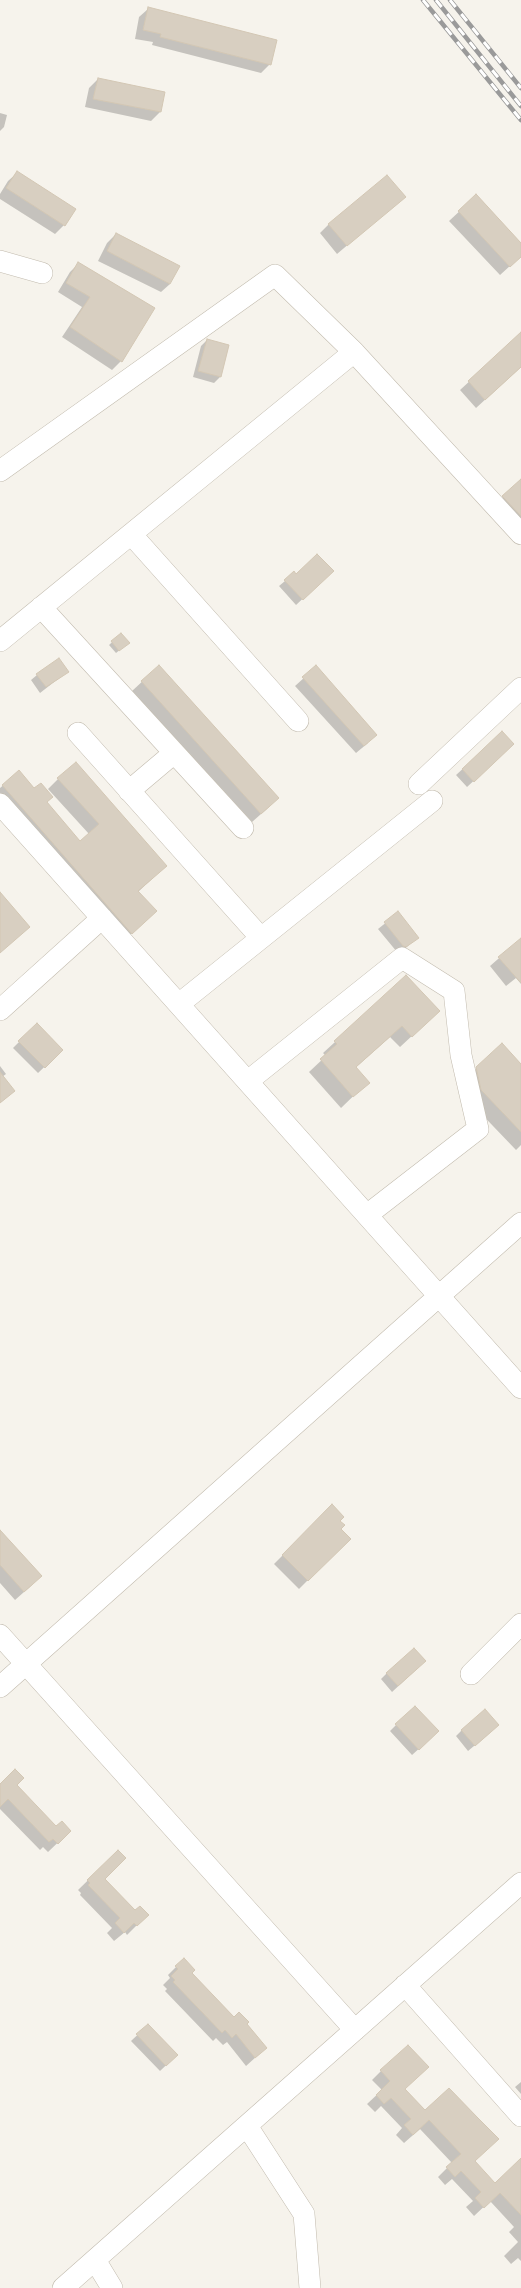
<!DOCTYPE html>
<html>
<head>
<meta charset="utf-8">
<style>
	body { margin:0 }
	canvas { display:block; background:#f6f3ec }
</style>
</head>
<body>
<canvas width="521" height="2288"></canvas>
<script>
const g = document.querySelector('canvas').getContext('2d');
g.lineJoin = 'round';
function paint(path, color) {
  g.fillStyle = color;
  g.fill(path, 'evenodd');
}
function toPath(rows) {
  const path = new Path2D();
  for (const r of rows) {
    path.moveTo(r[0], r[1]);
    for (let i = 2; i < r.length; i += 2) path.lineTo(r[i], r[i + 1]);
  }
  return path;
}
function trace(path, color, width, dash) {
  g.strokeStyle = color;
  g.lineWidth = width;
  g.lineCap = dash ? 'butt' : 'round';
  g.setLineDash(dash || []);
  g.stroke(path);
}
const shadow = toPath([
	[148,9,270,64,261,73,152,45,153,42,135,39,139,17],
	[98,79,164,92,160,112,151,121,85,107,89,88],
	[0,113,7,115,4,127,0,131],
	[17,173,64,225,55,234,0,199,0,194,8,181],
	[476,196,521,244,521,256,500,275,449,221],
	[404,197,337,254,320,233,329,224],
	[116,234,170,284,161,292,98,261,107,243],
	[79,263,154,308,121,361,112,370,62,337,82,307,58,292,70,272],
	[521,334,521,367,476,408,460,390],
	[207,340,220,377,214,383,193,377,201,346],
	[521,481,521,535,494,505],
	[296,575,326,577,296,605,279,586,285,581],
	[121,634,126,645,116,653,109,645],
	[159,666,269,807,252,822,132,691],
	[316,667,368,743,356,753,295,686],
	[67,672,40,693,31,680,37,675],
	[502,733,507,750,467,787,456,775],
	[19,772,80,842,89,834,48,789,58,779,155,876,138,892,145,921,121,943,0,805,0,788],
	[398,913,417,938,400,953,397,952,378,929],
	[521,939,521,984,516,978,506,986,490,966],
	[406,976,427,1022,400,1047,390,1037,355,1068,368,1082,341,1108,309,1072,326,1056,323,1053,335,1042],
	[37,1024,62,1050,38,1073,13,1048],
	[521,1065,521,1145,516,1150,470,1102,465,1080,477,1068],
	[0,1066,6,1074,2,1077,14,1091,0,1103],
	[332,1506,339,1521,340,1529,349,1539,299,1589,274,1564],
	[0,1531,32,1585,15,1600,0,1583],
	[419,1667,392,1692,381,1679,387,1673],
	[396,1725,432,1737,412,1755,390,1731],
	[462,1730,492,1731,468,1751,456,1736],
	[16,1785,56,1827,70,1831,48,1852,43,1847,40,1850,0,1809,0,1786],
	[118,1851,104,1879,135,1912,147,1915,127,1935,125,1932,114,1941,107,1933,112,1928,80,1895,81,1893,78,1890],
	[184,1959,190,1973,234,2018,246,2024,266,2048,246,2066,227,2042,223,2045,216,2038,213,2041,165,1991,167,1989,163,1985,170,1978,168,1975],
	[148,2025,177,2055,160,2071,131,2041],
	[381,2071,404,2089,495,2184,521,2164,521,2261,518,2258,511,2264,504,2256,518,2242,509,2232,514,2227,490,2201,474,2216,466,2207,473,2201,452,2179,445,2185,438,2177,452,2163,420,2129,404,2143,396,2135,402,2128,381,2106,375,2112,367,2104,382,2090,372,2080],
	[521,2082,521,2094,515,2087]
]);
const building = toPath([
	[148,7,277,40,271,65,160,37,161,34,143,30,148,7],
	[98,78,165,92,161,112,93,99,98,78],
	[17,171,76,209,65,226,6,188,17,171],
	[387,175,406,197,347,246,328,224,387,175],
	[476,194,521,243,521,257,510,267,458,211,476,194],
	[116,233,180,266,170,284,107,251,116,233],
	[78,262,155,308,122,362,70,327,90,297,66,283,78,262],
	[521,332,521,367,485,400,468,381,521,332],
	[207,339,229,345,221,377,198,371,207,339],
	[521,479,521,516,502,496,521,479],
	[317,554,334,571,303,600,284,580,294,571,296,574,317,554],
	[121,633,130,643,119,651,111,641,121,633],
	[59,658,69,672,46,687,36,674,59,658],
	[159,665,279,798,261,814,141,681,159,665],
	[316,665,377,735,364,746,302,677,316,665],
	[502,731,514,744,474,782,462,769,502,731],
	[76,762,167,866,138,891,157,911,132,934,2,785,19,770,34,788,41,783,53,797,47,802,80,841,99,824,57,778,76,762],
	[0,892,30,927,0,953,0,892],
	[398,911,419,938,406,947,403,946,384,922,398,911],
	[521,938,521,983,498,957,521,938],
	[406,975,440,1011,412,1037,402,1026,356,1067,370,1083,353,1097,320,1059,337,1044,334,1041,406,975],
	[37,1023,63,1050,45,1068,18,1041,37,1023],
	[502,1043,521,1064,521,1132,481,1090,476,1067,502,1043],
	[0,1072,15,1091,0,1103,0,1072],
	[332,1504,344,1517,340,1521,345,1525,341,1529,351,1539,308,1581,282,1555,332,1504],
	[0,1530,42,1576,24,1592,0,1565,0,1530],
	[414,1648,426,1661,398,1686,386,1673,414,1648],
	[415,1706,439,1731,419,1750,395,1724,415,1706],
	[485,1709,499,1725,475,1746,461,1730,485,1709],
	[15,1769,24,1778,17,1785,56,1826,62,1821,71,1831,58,1844,53,1839,49,1842,8,1799,0,1807,0,1784,15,1769],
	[118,1850,126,1858,105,1879,135,1910,140,1906,149,1915,137,1926,134,1923,124,1933,115,1923,120,1918,88,1885,90,1883,87,1880,118,1850],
	[184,1958,195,1970,192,1973,234,2017,239,2012,249,2022,247,2024,267,2048,255,2058,236,2034,232,2038,225,2030,222,2033,173,1982,175,1980,171,1976,178,1969,175,1966,184,1958],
	[148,2024,178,2055,166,2066,136,2034,148,2024],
	[408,2045,429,2067,405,2089,425,2110,449,2088,478,2118,499,2139,475,2161,495,2183,521,2158,521,2215,500,2193,484,2208,475,2198,481,2192,461,2171,455,2177,446,2167,461,2154,429,2120,413,2135,404,2125,411,2119,391,2098,384,2104,376,2095,390,2081,380,2070,408,2045]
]);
const minor = toPath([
	[0,261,42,273],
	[0,471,275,275,354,352,521,534],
	[131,534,298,721],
	[41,607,243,828],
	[0,641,354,352],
	[78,733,261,938],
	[419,784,521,688],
	[129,791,174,753],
	[0,804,521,1388],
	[179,1004,432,801],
	[0,1010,102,918],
	[248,1081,402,958,454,991,461,1055,478,1129,367,1215],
	[0,1635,355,2030],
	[471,1674,521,1624],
	[0,1687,521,1223],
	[405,1985,521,2116],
	[247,2126,304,2214,310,2288],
	[95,2260,112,2288],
	[63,2288,521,1883]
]);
const rail = toPath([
	[423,0,521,120],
	[436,0,521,106],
	[450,0,521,88]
]);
paint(shadow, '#0003');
paint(building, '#d8cfc1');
trace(building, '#d3c7b4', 1);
trace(minor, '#c2bbae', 22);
trace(minor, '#fff', 21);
trace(rail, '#9a9a9a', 4.5);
trace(rail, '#fff', 3, [9]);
</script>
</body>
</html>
